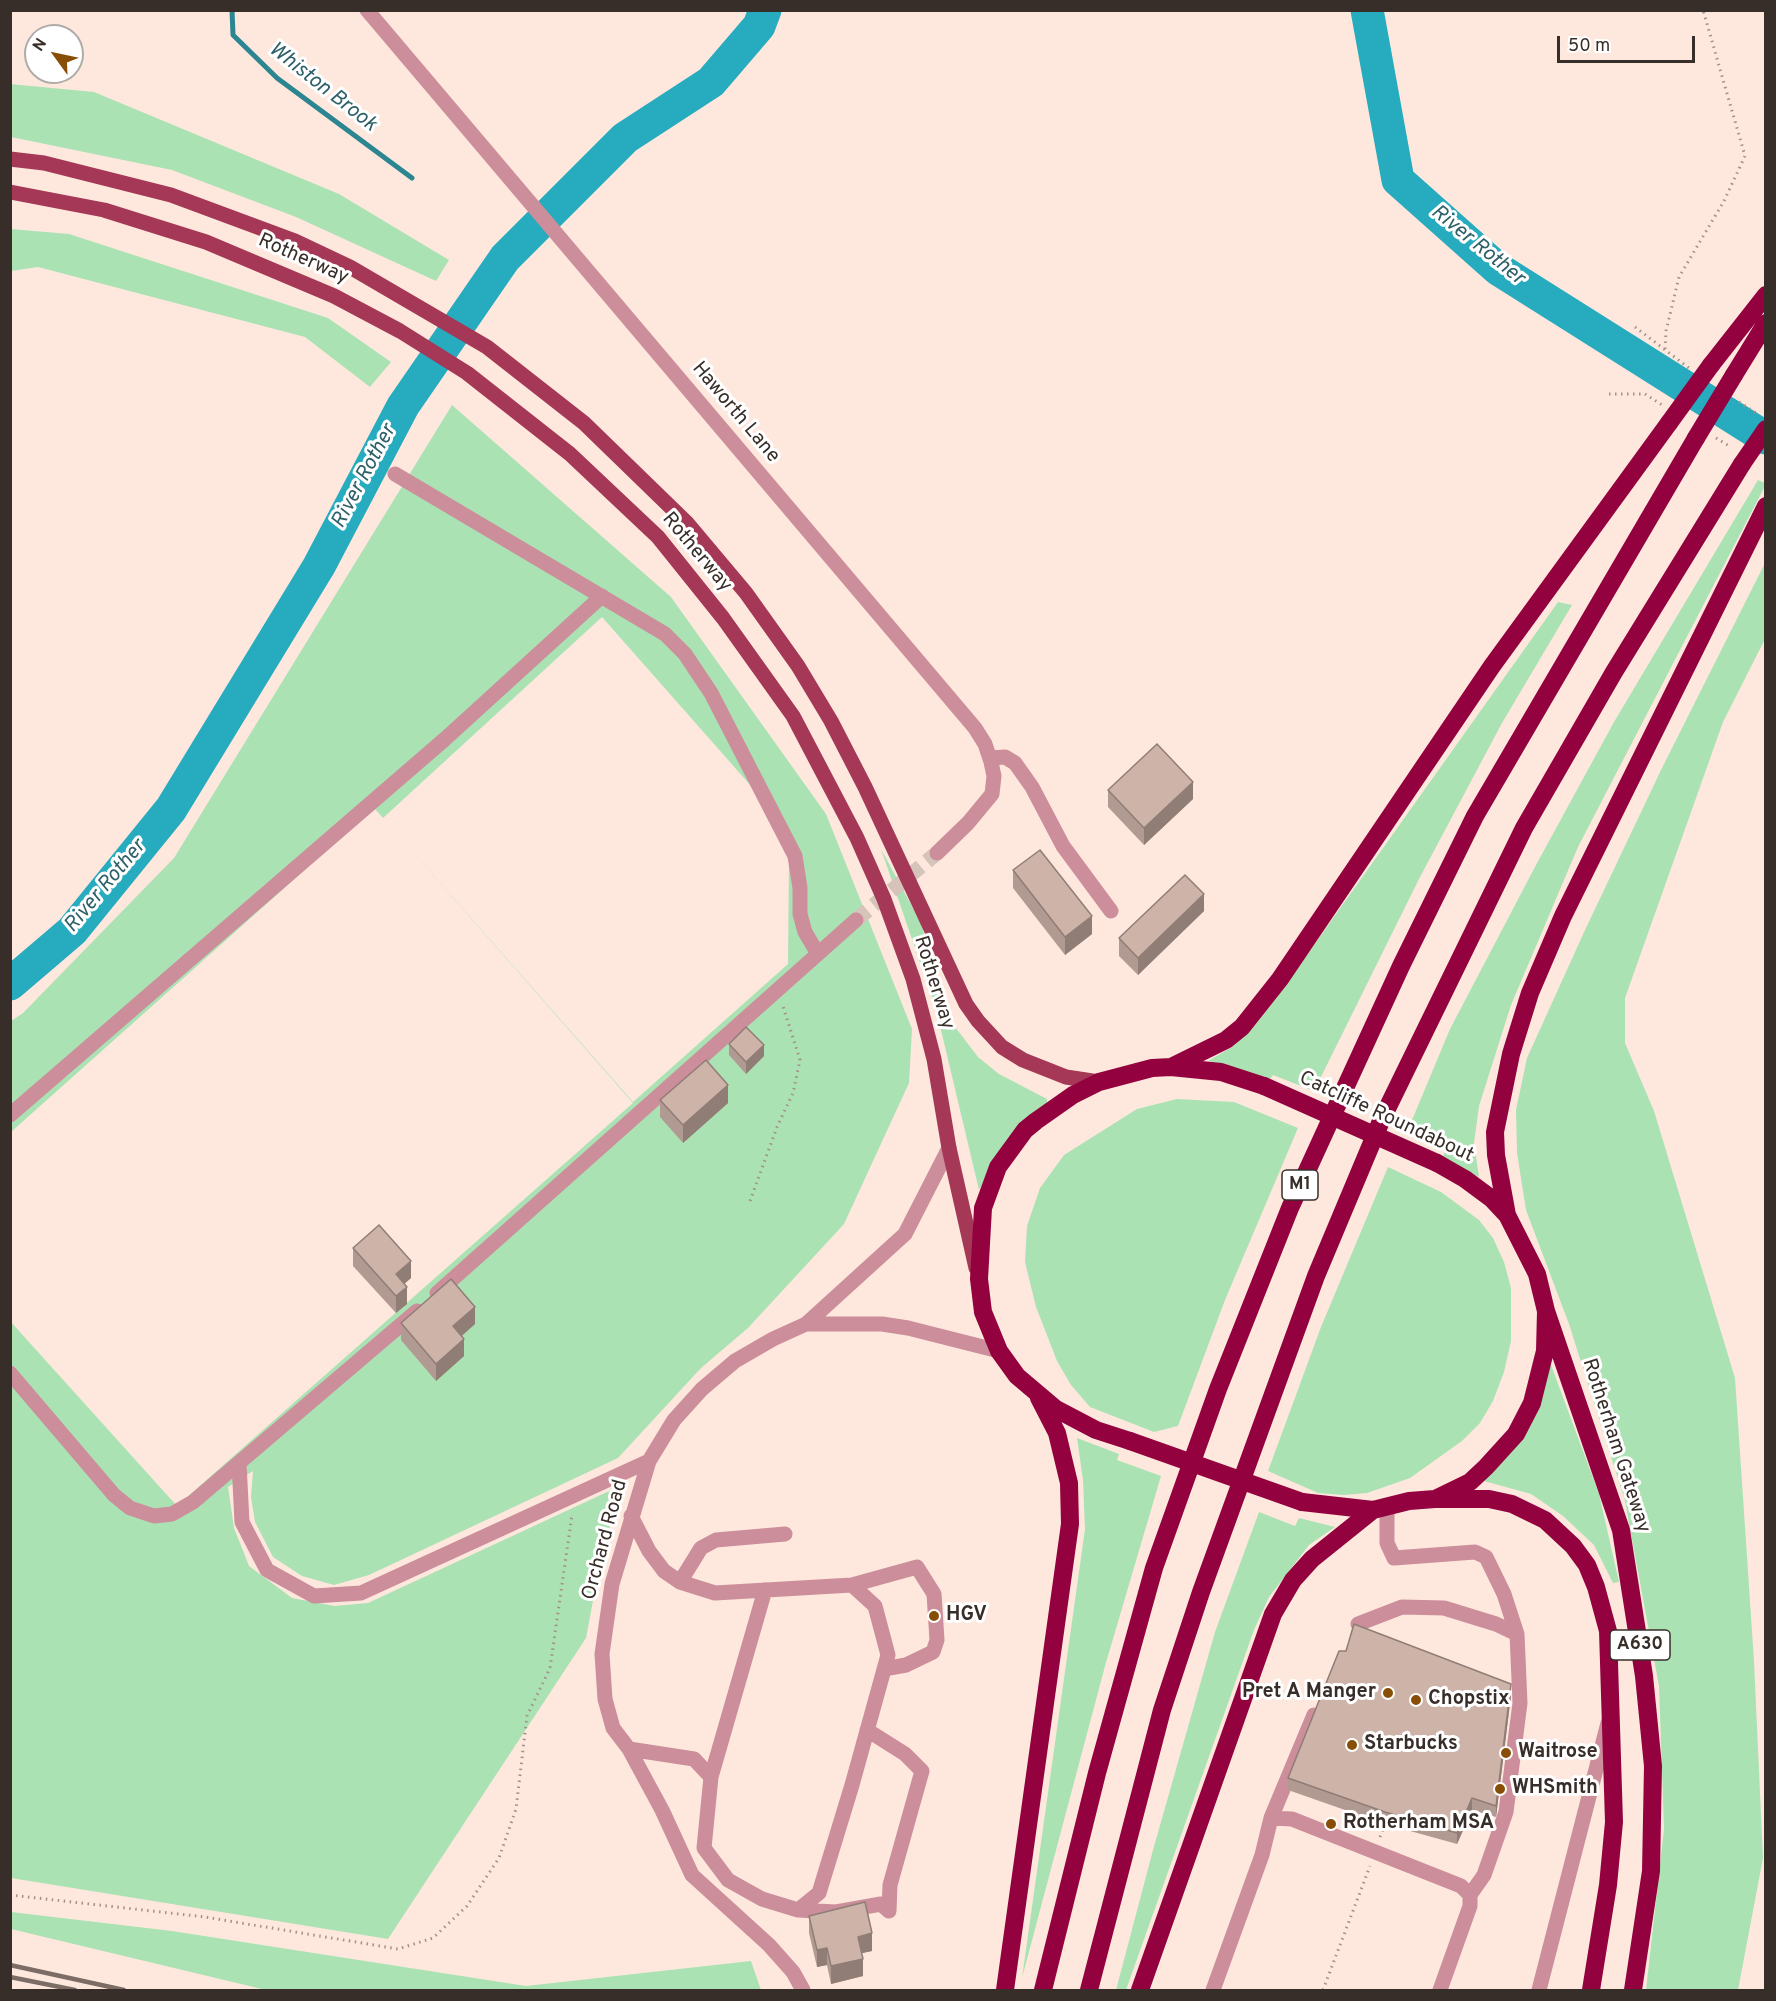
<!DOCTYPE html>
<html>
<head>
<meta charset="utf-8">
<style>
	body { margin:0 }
	#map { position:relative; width:1776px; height:2001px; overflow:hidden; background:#fee8dd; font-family:Overpass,sans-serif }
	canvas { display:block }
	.frame { position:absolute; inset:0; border:12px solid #382e29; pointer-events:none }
	.north { position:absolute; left:24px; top:24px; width:60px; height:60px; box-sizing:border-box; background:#fff; border:2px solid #afaba9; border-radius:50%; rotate:303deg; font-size:16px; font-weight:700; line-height:24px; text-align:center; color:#382e29 }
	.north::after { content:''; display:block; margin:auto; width:21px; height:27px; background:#884e06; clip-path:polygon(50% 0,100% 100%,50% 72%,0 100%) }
	.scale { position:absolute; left:1557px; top:36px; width:138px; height:27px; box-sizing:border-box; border:3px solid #382e29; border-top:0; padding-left:8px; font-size:18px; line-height:21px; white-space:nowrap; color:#382e29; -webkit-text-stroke:4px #fff; paint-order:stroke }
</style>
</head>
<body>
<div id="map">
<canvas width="1776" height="2001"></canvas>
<div class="frame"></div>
<div class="north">N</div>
<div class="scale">50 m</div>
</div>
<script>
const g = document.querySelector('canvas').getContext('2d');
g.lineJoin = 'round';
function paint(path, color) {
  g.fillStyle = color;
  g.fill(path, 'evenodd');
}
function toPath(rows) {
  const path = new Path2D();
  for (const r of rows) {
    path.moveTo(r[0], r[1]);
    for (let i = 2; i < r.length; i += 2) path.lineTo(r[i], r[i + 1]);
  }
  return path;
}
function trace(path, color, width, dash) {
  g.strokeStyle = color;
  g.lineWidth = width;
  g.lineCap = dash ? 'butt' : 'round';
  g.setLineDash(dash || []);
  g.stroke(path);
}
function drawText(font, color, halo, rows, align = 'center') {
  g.font = font + ' Overpass,sans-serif';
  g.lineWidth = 6;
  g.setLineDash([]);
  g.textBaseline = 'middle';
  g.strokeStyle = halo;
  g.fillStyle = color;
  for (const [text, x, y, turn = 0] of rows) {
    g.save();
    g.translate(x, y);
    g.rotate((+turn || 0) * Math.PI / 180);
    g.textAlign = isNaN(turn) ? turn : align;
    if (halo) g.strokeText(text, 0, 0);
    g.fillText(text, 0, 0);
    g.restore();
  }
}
const green = toPath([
	[10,84,94,92,339,194,449,260,436,281,296,217,172,170,11,137],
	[11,229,69,234,328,318,391,362,370,387,305,337,38,267,11,271],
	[452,405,671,597,826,814,912,1029,909,1083,844,1224,748,1328,701,1368,618,1458,369,1575,334,1585,302,1576,273,1557,255,1522,251,1497,253,1471,228,1487,234,1528,249,1566,292,1598,335,1606,368,1603,620,1486,599,1569,586,1638,388,1939,11,1878,10,1321,177,1506,633,1103,383,818,633,1102,788,964,789,857,759,795,602,617,383,818,374,808,11,1132,11,1021,23,1013,174,858],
	[1758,480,1765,483,1765,486,1578,847,1511,1005,1479,1106,1474,1143,1479,1177,1442,1159,1445,1151,1407,1132,1450,1029,1536,865,1614,722],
	[1765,563,1765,639,1723,722,1625,998,1625,1043,1654,1111,1735,1378,1754,1661,1763,1858,1738,1990,1646,1990,1664,1829,1659,1686,1625,1501,1569,1324,1526,1210,1517,1153,1516,1110,1527,1058,1585,930,1661,770],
	[1558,602,1572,605,1502,723,1419,879,1314,1091,1273,1075,1268,1082,1239,1069,1208,1061,1232,1047,1252,1029,1277,997],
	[881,849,922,925,932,976,949,1019,978,1057,999,1074,1047,1099,1047,1103,999,1155,979,1190,936,1009],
	[1177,1099,1234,1102,1298,1128,1225,1300,1178,1426,1154,1432,1090,1407,1071,1385,1057,1361,1036,1307,1025,1262,1027,1226,1040,1188,1064,1155,1137,1109],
	[1388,1167,1441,1192,1479,1220,1493,1238,1504,1262,1511,1288,1511,1341,1504,1372,1493,1401,1480,1423,1462,1441,1410,1478,1367,1493,1344,1495,1318,1493,1268,1471,1321,1327],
	[1551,1365,1599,1494,1619,1582,1613,1583,1594,1545,1563,1516,1531,1494,1484,1481],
	[1077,1438,1119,1454,1117,1460,1161,1476,1105,1666,1022,1978,1085,1529,1083,1480],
	[1259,1512,1295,1526,1299,1518,1335,1527,1309,1545,1269,1597,1254,1630,1126,1990,1116,1990,1153,1850,1215,1632],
	[11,1912,172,1931,526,1986,751,1961,761,1990,266,1990,11,1929]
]);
const stream = toPath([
	[232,10,233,35,277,78,412,178]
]);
const river = toPath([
	[1367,10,1398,180,1498,269,1766,438],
	[10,984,72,931,171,809,319,566,403,406,505,258,625,138,711,82,759,26,765,10]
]);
const minorTunnel = toPath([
	[856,920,937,853]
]);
const path = toPath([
	[1635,327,1689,368],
	[1665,349,1666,331,1679,277,1724,201,1745,156,1703,10],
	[1609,394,1645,394,1662,405],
	[1739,402,1756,413],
	[1716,438,1731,447],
	[750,1201,777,1127,793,1093,800,1060,783,1006],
	[1380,1837,1385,1824],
	[10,1895,205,1917,398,1949,433,1938,467,1906,499,1858,516,1809,527,1716,550,1668,572,1515],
	[1323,1990,1370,1866]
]);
const minor = toPath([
	[367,10,975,728,985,744,991,762,994,776,992,794,968,823,937,853],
	[395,474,665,634,685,654,711,693,795,856,800,888,800,914,805,932,818,954],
	[990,758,1005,757,1015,763,1032,787,1063,846,1111,911],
	[10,1115,445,739,602,596],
	[437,1293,856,920],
	[806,1324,882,1324,908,1328,999,1351],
	[10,1373,114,1495,130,1508,154,1516,172,1514,193,1502,417,1311],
	[239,1463,242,1522,267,1570,314,1596,361,1593,649,1461],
	[1387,1506,1387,1543,1394,1558,1475,1552,1486,1557,1504,1594,1517,1634,1520,1703,1506,1812,1484,1875,1470,1895],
	[631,1516,649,1551,664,1571,680,1582,715,1593,852,1585,917,1567,934,1594,937,1640,933,1652,906,1665,884,1669],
	[680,1582,701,1548,716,1540,785,1534],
	[1358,1624,1402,1607,1444,1608,1496,1624,1517,1634],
	[867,1730,905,1754,922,1771,890,1885,889,1911],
	[629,1749,694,1759,711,1777,704,1848,728,1880,762,1899,798,1910,819,1893,852,1785,888,1655,875,1606,852,1585],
	[711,1777,765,1590],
	[1271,1818,1292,1819,1461,1886,1470,1895,1470,1906,1440,1990],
	[798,1910,836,1912,881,1904,889,1911],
	[803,1990,793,1972,769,1945,692,1875,662,1810,629,1749,613,1728,605,1699,602,1654,612,1584,649,1461,674,1420,702,1389,735,1361,773,1339,806,1324,905,1234,949,1148],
	[1213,1990,1262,1855,1271,1818,1314,1715],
	[1539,1990,1608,1723]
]);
const major = toPath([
	[10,159,44,163,171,195,295,241,350,267,487,347,584,423,688,524,746,593,798,666,831,721,865,787,966,1004,978,1021,1002,1047,1023,1060,1066,1077,1099,1082],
	[10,192,104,210,206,242,334,296,400,331,467,373,570,454,658,537,723,618,793,716,857,838,884,899,913,979,934,1059,949,1148,976,1268]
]);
const highway = toPath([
	[1711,365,1766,295],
	[1734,375,1766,323],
	[1171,1067,1226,1040,1242,1027,1280,979,1492,666,1669,423],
	[1507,1215,1496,1155,1495,1132,1511,1054,1530,993,1563,916,1766,506],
	[1546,1311,1621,1530,1644,1676,1653,1766,1651,1871,1633,1990],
	[1130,1441,1096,1430,1056,1409,1017,1376,999,1351,983,1312,979,1279,983,1208,998,1167,1025,1130,1036,1121,1073,1095,1099,1082,1152,1068,1171,1067,1221,1072,1264,1086],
	[1435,1499,1489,1499,1512,1504,1545,1520,1573,1546,1587,1565,1596,1587,1608,1631,1614,1822,1608,1885,1591,1990],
	[1302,1502,1373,1510,1409,1501,1435,1499,1470,1482,1486,1467,1516,1434,1532,1403,1545,1351,1546,1311,1537,1274,1507,1215,1492,1199,1465,1179,1437,1163],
	[1005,1990,1070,1524,1069,1483,1057,1433,1039,1398],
	[1043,1990,1097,1773,1154,1568,1218,1389,1290,1208,1401,966,1475,816,1696,438],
	[1089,1990,1162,1710,1201,1592,1316,1276,1381,1121,1524,828,1614,672,1742,464],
	[1140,1990,1273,1614,1293,1580,1312,1559,1373,1510]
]);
const rail = toPath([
	[10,1965,124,1990],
	[10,1977,75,1990]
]);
const highwayBridge = toPath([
	[1669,423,1711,365],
	[1696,438,1734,375],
	[1742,464,1766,429],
	[1264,1086,1437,1163],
	[1130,1441,1302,1502]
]);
const wall = toPath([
	[1108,790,1193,799,1144,845,1108,807],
	[1013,870,1092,934,1065,955,1013,888],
	[1204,911,1138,975,1119,956,1119,938],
	[729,1044,764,1056,746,1074,729,1055],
	[660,1100,728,1103,683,1143,660,1117],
	[353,1248,411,1278,404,1284,407,1304,396,1313,353,1266],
	[401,1323,475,1324,462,1336,464,1356,436,1381,401,1340],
	[1511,1695,1496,1817,1472,1810,1457,1844,1385,1824,1288,1790,1288,1778],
	[809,1916,872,1951,862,1953,863,1976,831,1984,827,1965,817,1967,809,1933]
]);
const shadedWall = toPath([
	[1193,782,1193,799,1144,845,1144,828],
	[1204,894,1204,911,1138,975,1138,958],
	[1092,916,1092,934,1065,955,1065,937],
	[764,1045,764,1056,746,1074,746,1062],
	[728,1085,728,1103,683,1143,683,1125],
	[411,1261,411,1278,396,1291,396,1274],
	[407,1287,407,1304,396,1313,396,1296],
	[475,1307,475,1324,453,1343,453,1326],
	[464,1339,464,1356,436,1381,436,1364],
	[1511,1684,1511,1695,1496,1817,1496,1806],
	[1472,1798,1472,1810,1457,1844,1457,1833],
	[872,1933,872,1951,858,1954,858,1937],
	[827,1948,827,1965,817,1967,817,1950],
	[863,1959,863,1976,831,1984,831,1966]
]);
const building = toPath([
	[1157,744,1193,782,1144,828,1108,790,1157,744],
	[1040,850,1092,916,1065,937,1013,870,1040,850],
	[1185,875,1204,894,1138,958,1119,938,1185,875],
	[746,1027,764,1045,746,1062,729,1044,746,1027],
	[706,1060,728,1085,683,1125,660,1100,706,1060],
	[379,1225,411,1261,396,1274,407,1287,396,1296,353,1248,379,1225],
	[451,1279,475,1307,453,1326,464,1339,436,1364,401,1323,451,1279],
	[1354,1624,1511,1684,1496,1806,1472,1798,1457,1833,1385,1812,1288,1778,1339,1651,1346,1651,1354,1624],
	[865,1902,872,1933,858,1937,863,1959,831,1966,827,1948,817,1950,809,1916,865,1902]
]);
const markers = [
	[934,1616,6,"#884e06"],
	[1388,1693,6,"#884e06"],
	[1416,1700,6,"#884e06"],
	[1352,1745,6,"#884e06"],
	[1506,1753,6,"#884e06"],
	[1500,1789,6,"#884e06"],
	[1331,1824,6,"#884e06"]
];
const shields = [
	[1300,1185,36],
	[1640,1645,60]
];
const shieldNames = [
	["M1",1300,1185],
	["A630",1640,1645]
];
const streetNames = [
	["Rotherway",303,260,24],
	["Haworth Lane",735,413,50],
	["Rotherway",696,553,50],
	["Rotherway",933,983,73],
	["Catcliffe Roundabout",1386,1118,25],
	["Rotherham Gateway",1615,1446,72],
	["Orchard Road",606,1540,-75]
];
const poiNames = [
	["HGV",946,1616],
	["Pret A Manger",1376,1693,"right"],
	["Chopstix",1428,1700],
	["Starbucks",1364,1745],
	["Waitrose",1518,1753],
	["WHSmith",1512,1789],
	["Rotherham MSA",1343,1824]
];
const waterNames = [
	["Whiston Brook",322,88,38],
	["River Rother",1477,246,39],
	["River Rother",365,477,-62],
	["River Rother",106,887,-50]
];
paint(green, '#aae2b4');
trace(stream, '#2c8691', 5);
trace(river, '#27abbe', 33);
trace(minorTunnel, '#d6c3b9', 15, [15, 8]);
trace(path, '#a29189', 3, [1.5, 4.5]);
trace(minor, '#cc8e9a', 15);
trace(major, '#a53856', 15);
trace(highway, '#93023f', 18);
trace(rail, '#7b6d66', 4.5);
trace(highwayBridge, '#93023f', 18);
paint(wall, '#b19a91');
paint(shadedWall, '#907d76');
paint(building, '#ceb3a9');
trace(building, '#907d76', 1.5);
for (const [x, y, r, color] of markers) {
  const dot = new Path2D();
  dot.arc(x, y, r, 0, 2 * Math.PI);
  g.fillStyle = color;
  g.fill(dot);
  trace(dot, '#fff', 2);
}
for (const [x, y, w] of shields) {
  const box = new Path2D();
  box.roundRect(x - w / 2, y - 15, w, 30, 4.5);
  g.fillStyle = '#fff';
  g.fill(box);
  trace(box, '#382e29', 1.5);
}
drawText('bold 18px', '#382e29', null, shieldNames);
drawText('20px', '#382e29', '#fff', streetNames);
drawText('bold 20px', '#382e29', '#fff', poiNames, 'left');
drawText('italic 21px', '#2e6069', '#fff', waterNames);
</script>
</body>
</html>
